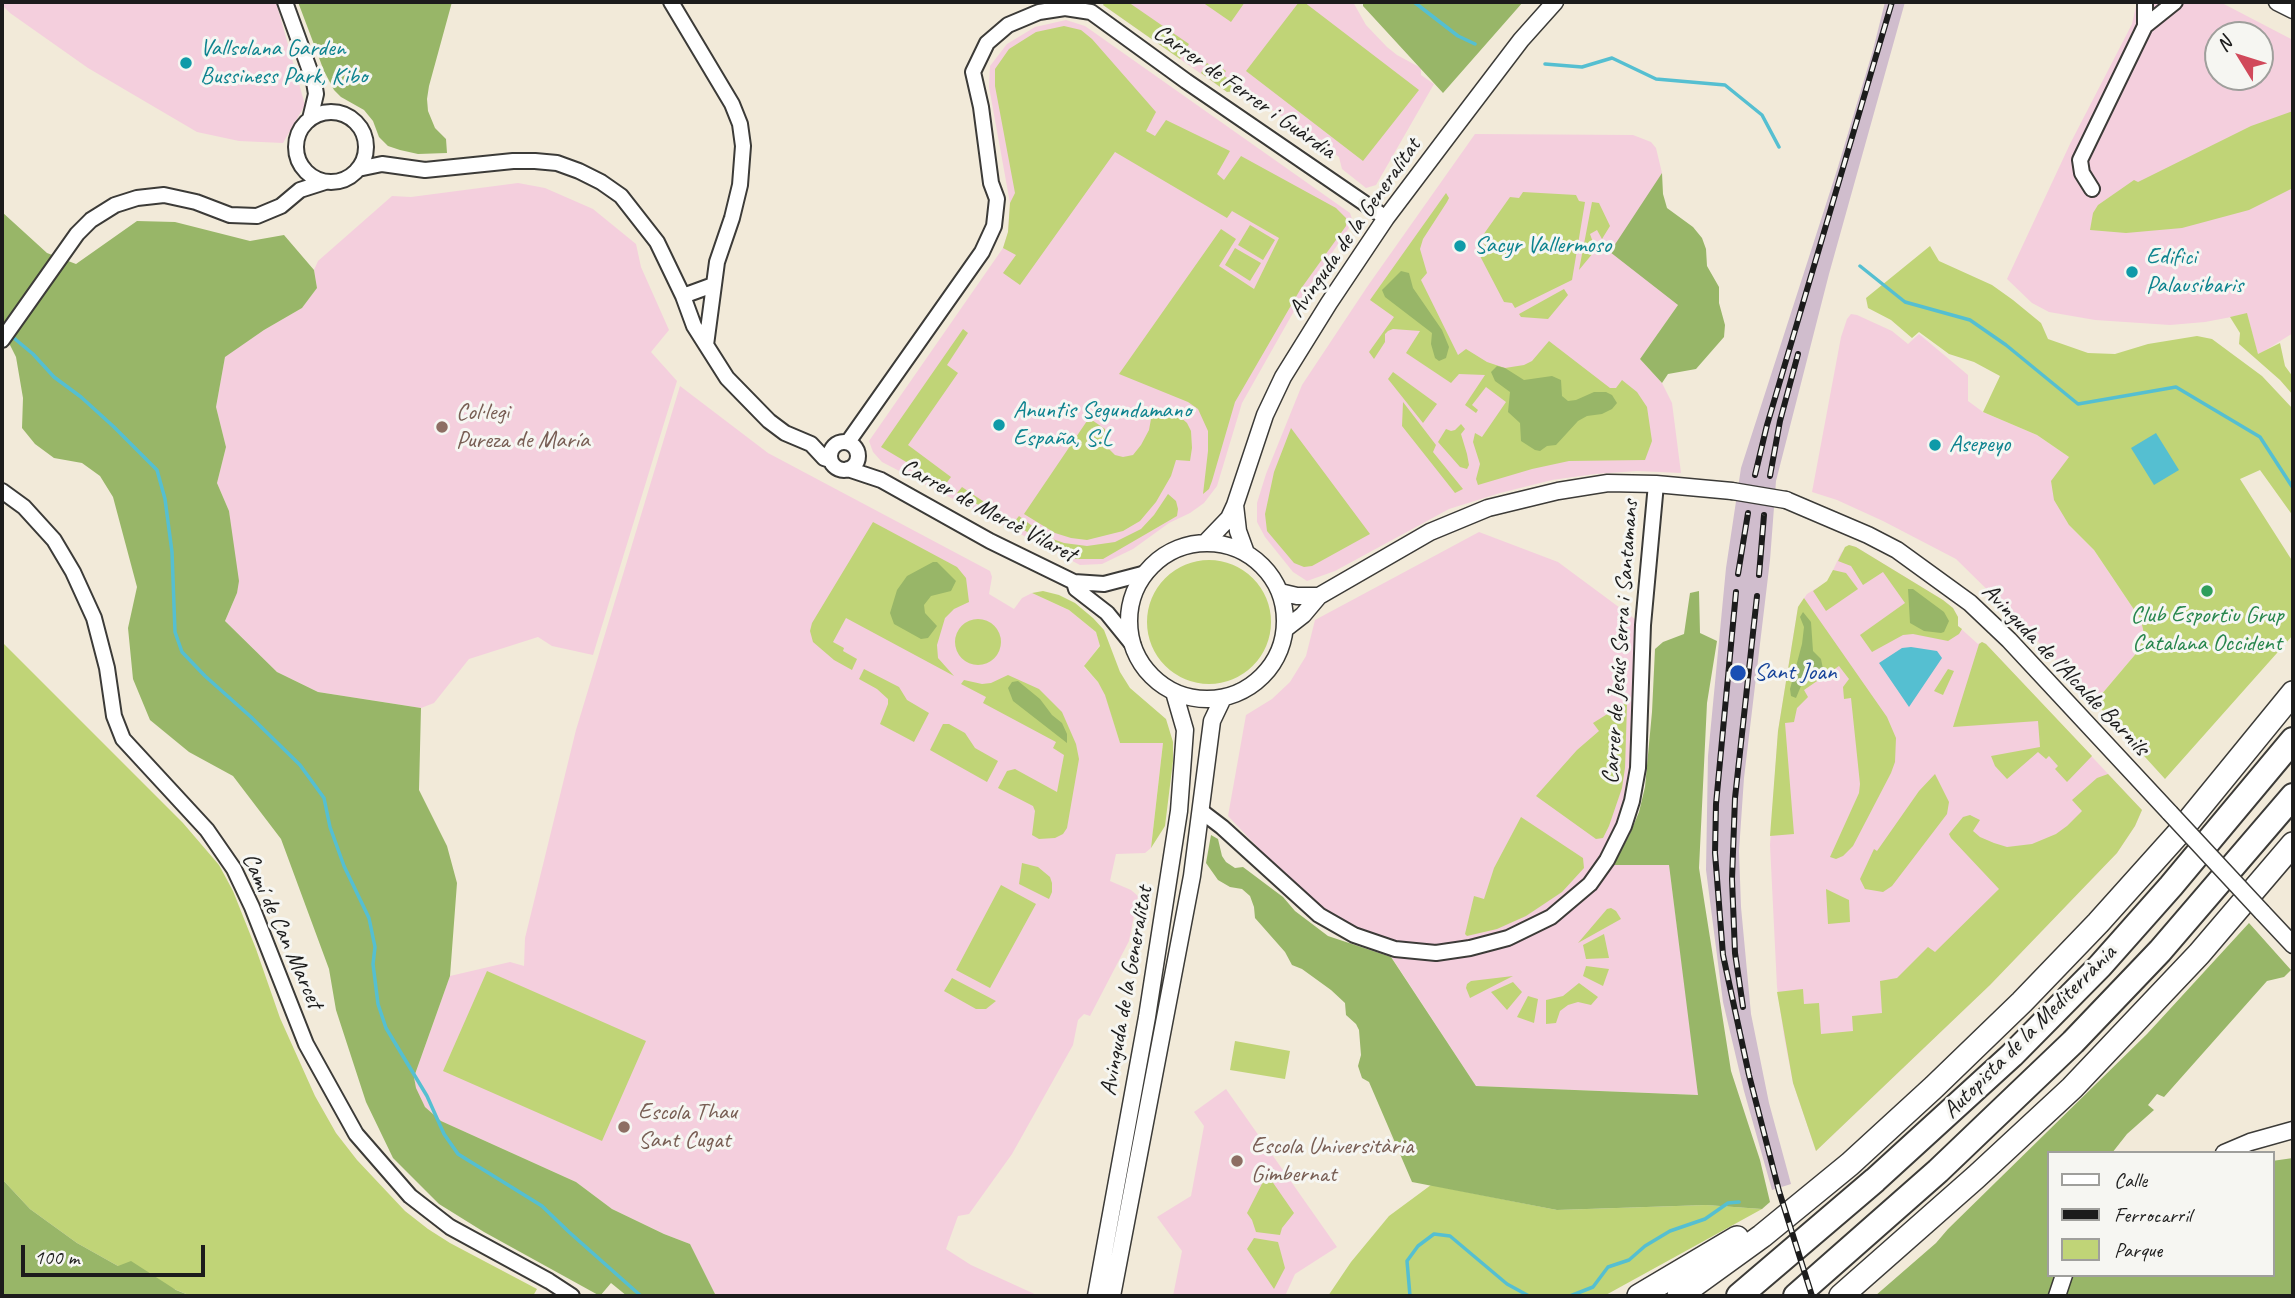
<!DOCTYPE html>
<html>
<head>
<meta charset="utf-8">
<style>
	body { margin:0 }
	#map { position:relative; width:2295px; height:1298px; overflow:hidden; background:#f2ead9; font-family:Caveat,sans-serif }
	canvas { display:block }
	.frame { position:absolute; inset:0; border:4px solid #1c1c1c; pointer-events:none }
	.legend { position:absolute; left:2047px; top:1151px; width:228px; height:126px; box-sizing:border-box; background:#f6f6f2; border:2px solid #9f9f9c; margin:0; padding:9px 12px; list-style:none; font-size:21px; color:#1c1c1c }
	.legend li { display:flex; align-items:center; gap:14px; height:35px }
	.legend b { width:35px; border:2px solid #9f9f9c }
	.north { position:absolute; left:2204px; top:21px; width:70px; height:70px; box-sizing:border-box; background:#f6f6f2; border:2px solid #9f9f9c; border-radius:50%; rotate:308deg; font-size:19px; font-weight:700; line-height:28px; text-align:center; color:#1c1c1c }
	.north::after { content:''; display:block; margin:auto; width:24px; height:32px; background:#d1495b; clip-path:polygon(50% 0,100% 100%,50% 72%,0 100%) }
	.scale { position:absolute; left:21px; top:1245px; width:184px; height:32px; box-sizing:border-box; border:4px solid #1c1c1c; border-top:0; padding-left:9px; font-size:21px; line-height:24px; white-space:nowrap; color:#1c1c1c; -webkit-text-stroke:5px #f6f6f2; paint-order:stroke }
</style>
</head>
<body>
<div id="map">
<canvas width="2295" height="1298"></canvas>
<div class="frame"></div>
<ul class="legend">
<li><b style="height:9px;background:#fff"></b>Calle</li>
<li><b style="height:9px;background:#1c1c1c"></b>Ferrocarril</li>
<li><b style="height:19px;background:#c0d477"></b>Parque</li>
</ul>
<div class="north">N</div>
<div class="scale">100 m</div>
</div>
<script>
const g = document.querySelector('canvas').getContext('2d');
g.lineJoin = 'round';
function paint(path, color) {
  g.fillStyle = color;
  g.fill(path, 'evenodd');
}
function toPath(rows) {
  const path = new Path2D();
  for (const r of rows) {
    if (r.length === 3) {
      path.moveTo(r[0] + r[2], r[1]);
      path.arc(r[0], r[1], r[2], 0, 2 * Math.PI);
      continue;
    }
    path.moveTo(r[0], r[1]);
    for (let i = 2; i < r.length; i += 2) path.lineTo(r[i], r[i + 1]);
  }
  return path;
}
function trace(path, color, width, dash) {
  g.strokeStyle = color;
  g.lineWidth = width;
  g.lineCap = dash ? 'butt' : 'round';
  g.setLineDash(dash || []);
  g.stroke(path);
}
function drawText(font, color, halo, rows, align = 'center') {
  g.font = font + ' Caveat,sans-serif';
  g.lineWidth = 6;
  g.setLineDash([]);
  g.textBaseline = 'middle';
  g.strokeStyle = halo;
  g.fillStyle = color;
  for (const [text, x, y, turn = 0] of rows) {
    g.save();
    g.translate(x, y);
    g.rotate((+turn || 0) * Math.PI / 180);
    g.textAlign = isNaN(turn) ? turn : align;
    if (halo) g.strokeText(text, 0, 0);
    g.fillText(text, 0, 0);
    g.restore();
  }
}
const built = toPath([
	[2,2,276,2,305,105,283,143,239,141,197,132,88,68,10,13,2,5],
	[1105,2,1353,2,1366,25,1387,47,1397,55,1421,68,1421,75,1434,84,1376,185,1366,188,1342,169,1339,157,1244,90,1227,92,1103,5],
	[2137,2,2220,2,2293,40,2293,333,2258,355,2247,314,2205,322,2170,325,2095,320,2049,312,2032,303,2007,279,2070,144,2132,24],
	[2218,35,2260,35,2260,77,2218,77],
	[1066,20,1085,26,1350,213,1353,222,1302,297,1242,403,1217,486,1204,503,1190,513,1169,523,1133,549,1102,564,1080,565,882,462,873,452,869,441,1003,248,1008,232,1010,203,989,87,990,66,1007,44,1035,27],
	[1475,134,1633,135,1651,142,1656,148,1662,173,1654,188,1678,305,1640,359,1662,383,1672,403,1681,473,1637,471,1595,474,1552,480,1500,493,1449,509,1335,571,1307,581,1293,572,1265,537,1257,522,1257,503,1266,474,1302,385,1367,287],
	[518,183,545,188,593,209,636,244,641,267,669,330,651,352,677,381,593,655,552,646,538,637,469,659,434,703,421,708,318,692,277,672,225,621,237,593,229,511,217,483,226,447,216,407,225,356,264,330,302,308,317,288,314,270,318,261,392,196,411,197],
	[1851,314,1857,315,1892,331,1908,344,1919,334,1968,375,1968,401,1983,412,2037,435,2069,457,2069,525,2094,550,2141,620,2144,634,2139,650,2095,702,2013,615,1956,559,1883,521,1837,500,1812,492,1841,337,1847,319],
	[680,386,768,453,990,571,992,577,989,594,1014,609,1022,598,1032,593,1069,610,1096,632,1100,645,1084,667,1098,682,1105,693,1120,743,1163,743,1151,848,1145,853,1116,854,1110,881,1131,890,1138,896,1129,941,1090,1016,1084,1014,1078,1020,1073,1045,1012,1154,969,1214,958,1216,946,1249,971,1265,1039,1296,716,1296,690,1244,664,1234,612,1209,576,1182,441,1121,425,1107,417,1094,414,1077,450,976,510,962,524,966,525,938,576,730],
	[1479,532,1558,562,1643,625,1638,768,1604,865,1669,865,1699,1095,1476,1086,1381,941,1340,923,1305,897,1228,816,1246,715,1272,699,1290,682,1306,656,1315,620],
	[1849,545,1856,547,1943,600,1953,608,1958,617,1958,626,1978,644,1982,642,1986,644,2142,810,2135,826,2117,853,1990,985,1816,1151,1793,1083,1784,1036,1777,987,1770,845,1778,731,1798,607,1807,594,1828,581,1841,553],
	[1226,1089,1337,1247,1295,1274,1285,1296,1173,1296,1182,1251,1157,1217,1191,1196,1204,1126,1194,1112]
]);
const industrial = toPath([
	[1885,2,1905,2,1829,274,1776,481,1770,560,1744,778,1739,851,1741,907,1751,1014,1769,1103,1791,1184,1772,1190,1744,1091,1723,1002,1706,870,1708,756,1726,568,1741,468,1837,170,1873,50]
]);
const green = toPath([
	[1105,2,1128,2,1189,44,1180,59,1103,5],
	[1202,2,1245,2,1231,22],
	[1299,2,1304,2,1419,90,1363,161,1246,71],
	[1064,26,1081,30,1092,39,1156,112,1146,131,1155,136,1166,120,1230,151,1217,174,1224,180,1241,156,1336,208,1346,218,1346,226,1300,290,1235,402,1212,481,1209,489,1203,494,1208,451,1208,431,1198,409,1188,402,1119,374,1221,229,1236,239,1219,266,1254,289,1279,238,1232,211,1227,218,1115,152,1020,285,1003,273,1016,255,1003,248,1008,232,1010,203,1015,193,995,86,995,69,1009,49,1036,32],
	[1207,63,1220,72,1223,69,1226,71,1223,75,1244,90,1227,92,1201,73],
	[2293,111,2293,188,2249,210,2182,228,2126,233,2090,230,2093,213,2098,205,2134,180,2138,182,2251,126],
	[1523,192,1576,195,1579,201,1585,202,1572,280,1515,308,1512,303,1504,302,1480,256,1486,248,1481,238,1510,197,1519,198],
	[1446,193,1449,198,1447,202,1423,239,1420,249,1427,273,1421,280,1458,355,1466,349,1487,362,1505,368,1524,365,1532,361,1549,341,1610,388,1616,388,1622,380,1637,392,1647,407,1652,441,1645,460,1569,461,1532,469,1478,485,1476,479,1480,464,1473,442,1475,433,1482,437,1506,402,1486,387,1472,405,1478,410,1476,413,1465,405,1485,375,1459,374,1451,383,1406,353,1420,331,1393,329,1388,331,1385,334,1385,342,1374,359,1369,352,1394,317,1370,300],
	[1592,202,1599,203,1610,226,1602,239,1597,230,1590,234,1595,248,1593,253,1579,270],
	[1250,225,1275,240,1263,260,1238,245],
	[1930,246,1939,261,1992,285,2013,300,2041,323,2048,339,2088,353,2115,354,2148,344,2197,336,2212,339,2262,376,2293,409,2293,516,2260,470,2240,479,2293,562,2293,635,2165,779,2095,702,2139,650,2144,634,2141,620,2094,550,2069,525,2054,500,2051,481,2069,457,2037,435,1983,412,2000,376,1974,362,1949,354,1919,332,1912,338,1891,320,1868,308,1866,298],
	[1235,248,1261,263,1250,281,1225,265],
	[1564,289,1568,295,1548,319,1521,317,1519,314],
	[2247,313,2258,354,2280,343,2285,366,2293,377,2293,395,2280,380,2239,344,2240,333,2230,317],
	[963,329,968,333,947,365,958,373,908,445,951,477,945,485,881,447],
	[1393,372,1437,404,1423,423,1388,379],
	[1403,402,1436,445,1433,452,1463,489,1455,493,1402,426],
	[1149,408,1178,415,1187,423,1191,431,1192,448,1190,461,1176,460,1171,476,1156,502,1140,521,1123,531,1087,540,1071,538,1055,533,1024,514,1089,418,1105,429,1105,441,1108,448,1115,455,1123,457,1133,455,1141,445,1149,430,1151,419],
	[1461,424,1465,429,1461,434,1467,454,1469,465,1467,469,1460,467,1438,442,1446,429,1451,431,1455,430],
	[1291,428,1370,534,1312,566,1304,567,1294,563,1267,531,1265,514,1274,472],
	[962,487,1014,522,1019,516,1047,537,1064,543,1087,546,1115,542,1141,529,1154,515,1168,494,1176,501,1178,509,1177,516,1103,559,1076,559,957,493],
	[873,522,957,567,966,578,969,602,954,609,945,618,937,645,938,658,954,676,846,618,833,642,844,648,843,651,857,659,852,670,834,660,813,642,810,631,812,623],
	[1849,545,1856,547,1943,600,1953,608,1958,617,1958,626,1962,629,1959,634,1948,641,1913,634,1903,635,1872,652,1860,635,1905,603,1883,572,1863,585,1851,566,1838,561,1845,547],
	[1209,622,62],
	[1833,570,1846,573,1858,589,1826,611,1813,591,1827,581],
	[1043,591,1059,595,1075,603,1093,618,1104,630,1120,672,1130,688,1166,719,1173,742,1173,761,1165,826,1151,848,1163,743,1120,743,1105,695,1098,682,1084,666,1100,646,1096,632,1069,610,1032,593],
	[1804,598,1887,717,1896,738,1895,762,1891,773,1853,846,1843,856,1836,859,1830,857,1859,793,1860,784,1851,698,1844,699,1843,687,1849,679,1839,666,1804,690,1808,697,1797,708,1794,722,1785,723,1794,834,1770,836,1778,731,1798,607],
	[978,642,23],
	[2,642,183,823,219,865,233,891,256,949,280,1018,315,1096,336,1133,357,1160,405,1211,428,1229,450,1243,537,1289,533,1296,191,1296,118,1266,77,1243,30,1209,2,1179],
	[1982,642,1986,644,2092,756,2067,782,2055,769,2058,766,2049,756,2046,759,2038,752,2007,779,1995,766,1991,756,2040,747,2038,721,1953,727,1979,644],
	[864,669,899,687,907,700,929,713,914,742,880,724,888,704,888,699,877,689,859,679],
	[1948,669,1954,671,1943,695,1934,691],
	[1008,675,1039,689,1062,712,1076,744,1079,759,1067,828,1063,834,1055,838,1039,839,1032,835,1035,811,1033,806,998,788,1007,771,1015,769,1057,792,1064,755,1053,748,1056,742,983,703,986,697,961,684,964,680,982,684,991,683],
	[1625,703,1627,705,1625,768,1622,788,1609,826,1603,838,1596,839,1536,796,1577,750,1599,731,1593,723],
	[943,724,949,724,965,733,975,748,998,761,987,782,930,750],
	[1935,774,1949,802,1947,814,1892,886,1883,892,1865,889,1860,879,1874,849,1877,851,1919,791],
	[2108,774,2142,810,2135,826,2117,853,1990,985,1816,1151,1793,1083,1777,992,1803,989,1804,1004,1819,1003,1821,1034,1853,1031,1852,1016,1882,1013,1880,981,1897,978,1928,947,1935,952,1999,889,1951,838,1949,834,1963,817,1970,815,1980,820,1973,831,1980,837,1994,843,2007,847,2032,844,2056,834,2067,826,2082,811,2072,800,2097,778],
	[1521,817,1583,858,1584,868,1562,892,1526,916,1497,929,1467,936,1465,934,1474,896,1484,899,1494,868],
	[1022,863,1038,867,1050,877,1052,883,1052,892,1049,899,1019,884],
	[1001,885,1036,904,990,988,956,970],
	[1826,889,1849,900,1850,922,1828,924],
	[1611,908,1616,911,1621,919,1578,943,1607,909],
	[1604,934,1609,958,1586,959,1583,945],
	[1586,966,1609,969,1603,986,1583,976],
	[487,971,646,1041,602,1141,443,1071],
	[1513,976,1470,998,1466,988,1467,984,1471,981],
	[952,978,996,1001,986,1009,976,1009,944,991],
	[1513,982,1522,992,1507,1010,1491,992],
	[1579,983,1598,997,1591,1005,1578,1002,1568,1005,1560,1011,1556,1023,1546,1024,1546,1000,1563,996],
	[1528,996,1538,999,1534,1023,1517,1017],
	[1235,1041,1290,1051,1285,1079,1230,1070],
	[1267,1174,1294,1213,1282,1228,1280,1235,1256,1232,1252,1220,1247,1213],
	[1431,1185,1557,1210,1706,1205,1762,1209,1604,1296,1328,1296,1351,1262,1389,1216],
	[1254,1238,1278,1242,1285,1268,1274,1289,1247,1249]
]);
const forest = toPath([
	[298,2,452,2,429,86,427,99,428,111,435,128,446,139,447,153,418,154,400,150,388,146,379,137,373,121,364,110,341,97,334,90,324,71],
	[1363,2,1523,2,1443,93,1363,6],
	[1662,173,1663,194,1667,208,1693,227,1702,238,1706,249,1707,266,1719,287,1719,303,1725,325,1724,337,1696,369,1668,374,1662,383,1640,359,1678,305,1610,252],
	[2,212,47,253,76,264,137,221,175,222,250,241,284,235,314,270,317,288,302,308,264,330,225,357,216,407,226,447,217,483,229,511,239,581,237,593,225,621,277,672,318,692,421,708,419,790,447,846,457,883,450,976,414,1077,416,1088,425,1107,441,1121,576,1182,612,1209,664,1234,690,1244,716,1296,627,1296,611,1283,600,1296,484,1232,439,1204,393,1158,366,1102,336,1010,329,969,281,839,233,776,189,752,150,720,133,679,128,628,137,587,113,497,100,476,82,463,54,458,35,444,22,428,23,398,16,357,5,335,2,333],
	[1401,271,1409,273,1413,288,1442,330,1449,347,1446,358,1439,361,1435,358,1431,344,1432,333,1385,297,1382,290],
	[1497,366,1505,368,1524,380,1552,376,1561,380,1562,396,1568,401,1576,400,1594,392,1606,392,1612,395,1617,403,1612,409,1602,414,1587,416,1578,421,1556,445,1547,446,1540,451,1535,450,1521,441,1520,423,1508,412,1510,392,1495,381,1491,372],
	[933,562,937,562,956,581,951,591,931,596,924,605,925,613,937,626,928,638,921,639,894,624,890,613,897,590,907,576],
	[1908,589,1913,589,1944,612,1949,621,1944,632,1941,633,1924,631,1910,623],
	[1699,591,1700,633,1717,641,1707,703,1699,868,1731,1071,1760,1160,1770,1202,1762,1209,1706,1205,1557,1210,1412,1182,1369,1082,1362,1078,1358,1066,1361,1055,1359,1030,1356,1024,1346,1015,1345,1003,1331,990,1302,969,1292,965,1285,952,1255,918,1254,907,1250,896,1242,889,1230,887,1218,880,1206,863,1211,835,1218,839,1222,856,1226,862,1235,868,1243,867,1283,897,1295,911,1328,936,1391,957,1476,1086,1698,1095,1669,865,1613,865,1629,836,1639,812,1645,787,1652,712,1655,649,1663,642,1684,634,1690,593],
	[1803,612,1811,622,1813,651,1821,659,1823,669,1801,686,1796,698,1791,696,1790,689,1802,644,1804,627,1800,617],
	[1018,681,1040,699,1052,715,1062,723,1067,734,1067,743,1013,701,1008,688,1012,682],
	[2249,923,2291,970,2284,977,2267,981,2164,1097,2157,1094,2148,1105,2154,1110,2127,1134,2112,1153,2048,1153,2048,1275,2272,1275,2272,1161,2293,1158,2293,1296,1875,1296,1936,1243,1948,1229,2147,1034],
	[2,1179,30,1209,77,1243,118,1266,131,1261,176,1290,191,1296,2,1296]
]);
const water = toPath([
	[2156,433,2179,470,2154,485,2131,448],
	[1911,647,1937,651,1942,658,1909,707,1879,663,1902,648]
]);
const stream = toPath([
	[1414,2,1458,36,1475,44],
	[1545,64,1582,67,1612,58,1656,79,1725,85,1762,115,1779,147],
	[1860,266,1905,302,1970,320,2006,345,2078,404,2176,387,2260,437,2293,488],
	[9,334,33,354,54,377,81,397,114,427,157,470,165,499,172,552,175,632,182,652,205,676,251,717,300,765,324,798,330,827,344,866,369,918,375,947,373,964,378,1004,386,1028,427,1096,444,1134,458,1154,542,1206,569,1232,641,1296],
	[1410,1296,1407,1261,1418,1246,1434,1234,1450,1236,1507,1284,1529,1296],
	[1570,1296,1593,1287,1608,1267,1629,1260,1645,1246,1670,1231,1705,1219,1728,1203,1739,1202]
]);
const minor = toPath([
	[285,2,314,82,316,94,310,119],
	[671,2,732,104,740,124,743,146,740,185,732,218,717,262,706,345],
	[2145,26,2145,2],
	[331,147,35],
	[358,169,382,164,425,170,513,161,535,161,557,163,579,171,601,182,621,196,657,242,683,296,694,326,727,378,769,421,785,433,811,444,824,458,830,460],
	[2092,189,2082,173,2080,160,2145,26,2175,2],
	[683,296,713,285],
	[2,340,77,234,91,220,115,205,137,198,164,195,196,202,230,215,257,216,281,206,300,190,325,182],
	[844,456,14],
	[848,442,982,252,994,226,997,199,991,183,981,107,973,72,987,43,1008,25,1039,12,1065,8,1091,12,1186,81,1386,218],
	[848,469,881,480,990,541,1074,582,1104,584,1146,573],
	[2,491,24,507,54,540,73,572,94,618,107,668,114,716,123,739,207,830,234,869,252,907,306,1044,356,1134,410,1196,450,1227,549,1281,572,1296],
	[1074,582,1076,589,1107,613,1133,645],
	[1201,811,1222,827,1319,915,1354,935,1395,949,1436,953,1470,948,1508,938,1551,917,1590,884,1607,860,1624,826,1632,801,1638,768,1643,625,1656,484]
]);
const tertiary = toPath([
	[2277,2,2293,10],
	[1786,500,1868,535,1897,550,1970,603,2009,640,2170,813],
	[1235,505,1238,531,1246,553],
	[1207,621,78],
	[1205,543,1229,518,1235,505,1265,415,1283,377,1329,303,1386,218,1454,128,1521,40,1555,2],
	[1280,592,1297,596,1319,596],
	[1285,629,1303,615,1319,596,1430,532,1488,508,1558,491,1608,483,1656,484,1732,491],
	[2262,912,2293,945],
	[2224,1153,2250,1142,2293,1130],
	[1096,1296,1147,1017,1179,811,1185,730,1174,692],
	[1112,1296,1192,876,1212,721,1223,698],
	[2057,1296,2064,1275]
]);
const trunk = toPath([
	[1639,1296,1737,1238],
	[1679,1296,1762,1236,1850,1164,1934,1087,2022,1002,2098,923,2177,835,2293,693],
	[1841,1296,1976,1177,2072,1088,2199,954,2293,844]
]);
const motorway = toPath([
	[1739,1296,1875,1180,2012,1055,2100,966,2171,886,2293,740],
	[1796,1296,1938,1171,2073,1042,2160,951,2293,796]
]);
const rail = toPath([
	[1755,475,1767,425,1892,2],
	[1770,476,1780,421,1798,354],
	[1738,574,1748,513],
	[1759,575,1764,515],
	[1736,592,1716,804,1715,853,1723,955,1749,1075,1779,1191,1812,1296],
	[1743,1007,1735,953,1732,879,1735,798,1757,596]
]);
const tertiaryBridge = toPath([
	[1732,491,1786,500],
	[2170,813,2262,912]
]);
const markers = [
	[186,63,7,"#0f9aa8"],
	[1460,246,7,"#0f9aa8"],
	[2132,272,7,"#0f9aa8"],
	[999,425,7,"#0f9aa8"],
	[442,427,7,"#8d6e63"],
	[1935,445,7,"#0f9aa8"],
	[2207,591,7,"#2e9e5b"],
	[1738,673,9,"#1a4fb4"],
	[624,1127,7,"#8d6e63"],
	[1237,1161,7,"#8d6e63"]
];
const cultureNames = [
	["Vallsolana Garden",200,49],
	["Bussiness Park, Kibo",200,77],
	["Sacyr Vallermoso",1474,246],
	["Edifici",2146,258],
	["Palausibaris",2146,286],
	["Anuntis Segundamano",1013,411],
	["España, S.L",1013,439],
	["Asepeyo",1949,445]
];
const streetNames = [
	["Carrer de Ferrer i Guàrdia",1244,92,35],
	["Avinguda de la Generalitat",1355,228,-55],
	["Carrer de Mercè Vilaret",988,511,28],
	["Carrer de Jesús Serra i Santamans",1621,642,-86],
	["Avinguda de l'Alcalde Barnils",2065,670,46],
	["Camí de Can Marcet",282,931,66],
	["Avinguda de la Generalitat",1127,991,-80],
	["Autopista de la Mediterrània",2030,1032,-45]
];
const educationNames = [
	["Col·legi",456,413],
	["Pureza de María",456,441],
	["Escola Thau",638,1113],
	["Sant Cugat",638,1141],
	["Escola Universitària",1251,1147],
	["Gimbernat",1251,1175]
];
const leisureNames = [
	["Club Esportiu Grup",2207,616],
	["Catalana Occident",2207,644]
];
const transitNames = [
	["Sant Joan",1754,673]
];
paint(built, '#f4cfdd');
paint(industrial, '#d0bdcd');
paint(green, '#c0d477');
paint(forest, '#98b668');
paint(water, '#55bfd1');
trace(stream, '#55bfd1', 3.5);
trace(minor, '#3c3b38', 18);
trace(tertiary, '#3c3b38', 19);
trace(trunk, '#3c3b38', 26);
trace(motorway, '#3c3b38', 28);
trace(minor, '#fff', 14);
trace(tertiary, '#fff', 16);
trace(trunk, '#fff', 23);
trace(motorway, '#fff', 24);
trace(rail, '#1c1c1c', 6);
trace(rail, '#f6f6f2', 3.5, [10]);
trace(tertiaryBridge, '#3c3b38', 19, []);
trace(tertiaryBridge, '#fff', 16);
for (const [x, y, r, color] of markers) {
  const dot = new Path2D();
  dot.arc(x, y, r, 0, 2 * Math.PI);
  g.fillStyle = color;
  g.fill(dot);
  trace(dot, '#f6f6f2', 2.5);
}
drawText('24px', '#0d838f', '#f6f6f2', cultureNames, 'left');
drawText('24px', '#1c1c1c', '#f6f6f2', streetNames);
drawText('24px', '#785e54', '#f6f6f2', educationNames, 'left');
drawText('24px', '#27864d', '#f6f6f2', leisureNames);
drawText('24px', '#164399', '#f6f6f2', transitNames, 'left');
</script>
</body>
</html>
